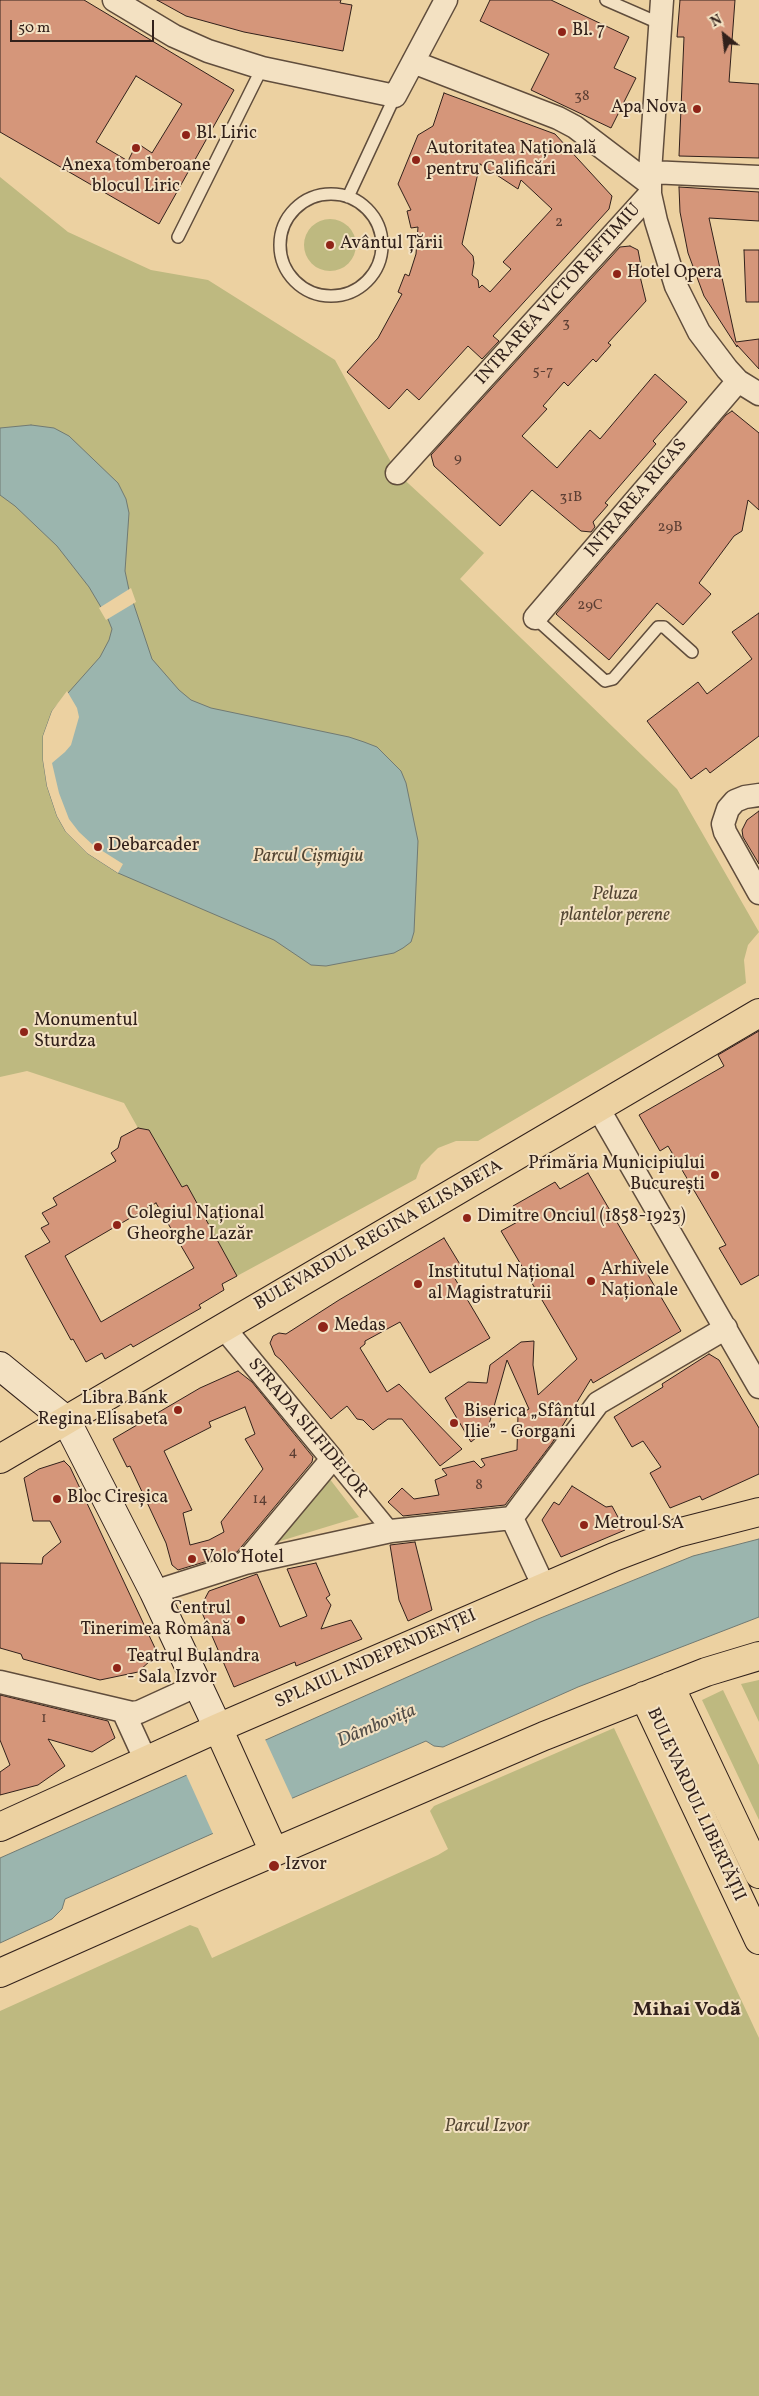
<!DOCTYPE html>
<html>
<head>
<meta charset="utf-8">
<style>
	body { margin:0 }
	#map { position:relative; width:759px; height:2396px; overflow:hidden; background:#ecd1a1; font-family:Vollkorn,serif }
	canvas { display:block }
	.north { position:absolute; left:699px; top:10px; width:50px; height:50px; -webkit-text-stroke:4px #f3e1c2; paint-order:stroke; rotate:331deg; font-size:14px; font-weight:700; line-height:20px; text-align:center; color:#32211b }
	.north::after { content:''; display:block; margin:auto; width:18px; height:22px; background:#32211b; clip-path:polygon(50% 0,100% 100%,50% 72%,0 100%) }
	.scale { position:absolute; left:10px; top:20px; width:144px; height:22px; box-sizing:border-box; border:2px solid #32211b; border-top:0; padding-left:6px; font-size:15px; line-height:18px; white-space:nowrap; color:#32211b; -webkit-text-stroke:4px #f3e1c2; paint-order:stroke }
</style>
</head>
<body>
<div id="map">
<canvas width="759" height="2396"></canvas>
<div class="north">N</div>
<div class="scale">50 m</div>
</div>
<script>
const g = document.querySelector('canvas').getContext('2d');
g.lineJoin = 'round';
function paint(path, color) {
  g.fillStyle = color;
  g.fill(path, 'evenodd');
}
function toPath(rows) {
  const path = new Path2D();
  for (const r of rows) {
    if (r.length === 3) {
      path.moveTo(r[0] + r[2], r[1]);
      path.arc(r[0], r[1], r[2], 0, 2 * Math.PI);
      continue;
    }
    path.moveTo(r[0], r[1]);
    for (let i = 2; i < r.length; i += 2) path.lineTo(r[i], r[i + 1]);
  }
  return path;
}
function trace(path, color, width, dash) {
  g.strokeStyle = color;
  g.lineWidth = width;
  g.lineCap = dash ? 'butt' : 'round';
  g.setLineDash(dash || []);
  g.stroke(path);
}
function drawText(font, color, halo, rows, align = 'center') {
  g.font = font + ' Vollkorn,serif';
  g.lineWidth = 4;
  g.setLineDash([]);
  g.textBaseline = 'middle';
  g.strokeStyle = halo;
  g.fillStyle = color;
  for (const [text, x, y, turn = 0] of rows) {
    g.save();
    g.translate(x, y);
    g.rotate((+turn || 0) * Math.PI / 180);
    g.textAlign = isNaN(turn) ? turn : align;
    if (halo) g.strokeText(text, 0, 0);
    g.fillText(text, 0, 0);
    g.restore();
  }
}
const green = toPath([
	[0,177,68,232,151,270,208,280,335,360,397,473,484,553,460,579,677,789,759,932,748,945,744,960,746,983,478,1141,456,1141,438,1148,421,1165,416,1179,237,1276,187,1185,182,1187,149,1130,138,1128,124,1103,27,1071,0,1077],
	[330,245,26],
	[329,1478,359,1517,277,1542],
	[759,1680,759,1722,741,1684],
	[723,1690,759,1765,759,1820,702,1700],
	[614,1728,759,2038,759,2396,0,2396,0,2011,190,1925,198,1928,212,1958,438,1855,448,1849,430,1811,434,1806]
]);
const water = toPath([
	[31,425,54,428,69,436,118,483,126,499,129,513,125,571,129,590,152,659,179,690,191,700,211,708,349,737,364,742,377,747,401,771,406,783,418,841,414,932,411,942,403,948,394,953,326,966,311,965,274,940,118,873,87,853,66,832,57,816,47,786,43,760,43,736,52,711,100,657,109,640,112,629,108,619,89,587,57,546,15,506,0,495,0,428,31,425],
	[759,1539,759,1617,578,1687,443,1747,434,1746,426,1741,295,1797,65,1899,62,1909,52,1919,0,1943,0,1858,538,1619,693,1556,759,1539]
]);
const pier = toPath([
	[131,588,136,602,106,620,99,608],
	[67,691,77,708,79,717,71,745,65,752,52,763,59,793,69,819,79,832,93,845,123,864,118,873,87,853,66,832,57,816,47,786,43,760,43,736,52,711],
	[264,1737,293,1800,214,1836,185,1772]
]);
const building = toPath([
	[0,0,84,0,234,90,159,224,0,132,0,0],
	[136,76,182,104,152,153,137,143,128,161,96,142,136,76],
	[157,0,341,0,340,3,352,5,343,51,244,32,186,16,157,0],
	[490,0,551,0,629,37,614,68,636,78,611,128,531,90,549,54,480,21,490,0],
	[680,0,735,0,729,82,759,84,759,158,679,156,684,37,677,37,680,0],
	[444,93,555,134,612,196,609,209,493,336,499,341,482,359,468,346,419,400,407,389,389,409,347,372,378,338,402,294,398,292,405,274,409,276,416,254,418,227,411,228,407,211,411,210,398,184,418,135,433,126,444,93],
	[480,164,518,189,521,180,552,209,503,262,511,269,490,292,482,285,479,288,478,280,472,275,474,263,473,256,462,244,480,164],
	[679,187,759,192,759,221,709,218,736,342,759,339,759,369,737,345,737,347,704,296,688,253,680,212,679,187],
	[630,246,638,250,642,271,639,272,646,301,608,343,611,345,596,362,593,359,568,386,564,382,543,406,547,409,522,436,557,468,590,430,600,439,655,374,687,402,653,441,656,444,605,503,608,505,593,522,595,527,591,532,581,531,532,490,500,526,434,466,431,455,620,247,630,246],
	[744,250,759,250,759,302,746,302,744,250],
	[732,411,759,433,759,510,748,500,742,531,734,536,699,583,711,594,683,625,657,603,609,660,556,614,726,415,732,411],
	[759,613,759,736,710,773,706,768,691,779,647,721,698,682,707,694,752,659,732,632,759,613],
	[759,811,759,864,743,837,742,830,747,820,759,811],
	[759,1031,759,1275,741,1285,719,1248,726,1245,668,1146,660,1151,639,1115,724,1066,718,1055,759,1031],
	[138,1128,149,1130,182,1187,187,1185,237,1276,222,1284,224,1290,199,1305,201,1308,133,1347,131,1344,105,1359,102,1353,86,1362,73,1339,71,1340,25,1256,50,1242,41,1228,49,1224,42,1213,57,1205,53,1198,116,1161,111,1153,118,1148,121,1137,138,1128],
	[156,1203,194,1268,101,1322,65,1256,156,1203],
	[588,1173,681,1331,593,1383,591,1379,552,1443,505,1505,403,1516,388,1502,402,1488,414,1499,439,1495,435,1480,447,1475,442,1469,474,1461,481,1468,485,1465,481,1459,517,1450,518,1415,529,1409,507,1360,488,1428,471,1442,445,1398,468,1382,487,1383,490,1365,521,1342,534,1341,533,1365,538,1395,577,1359,501,1231,521,1220,513,1206,555,1182,560,1189,588,1173],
	[444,1238,461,1266,451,1272,490,1338,430,1373,400,1322,365,1341,365,1344,360,1348,387,1392,399,1384,462,1449,440,1466,402,1419,388,1419,373,1430,363,1420,357,1419,347,1406,331,1419,281,1360,275,1355,270,1343,273,1336,279,1333,286,1334,339,1300,444,1238],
	[709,1354,719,1360,759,1428,759,1474,702,1500,700,1496,670,1508,650,1473,661,1467,643,1441,632,1447,614,1417,663,1387,662,1384,709,1354],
	[238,1371,252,1382,313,1457,312,1462,237,1552,178,1570,172,1565,166,1543,130,1466,127,1467,113,1439,200,1388,238,1371],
	[245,1407,255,1434,245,1439,263,1469,221,1522,224,1532,209,1540,190,1545,183,1513,192,1510,164,1451,211,1427,209,1422,245,1407],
	[64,1461,70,1467,155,1648,151,1660,138,1672,100,1680,23,1659,21,1654,0,1648,0,1563,42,1564,43,1557,61,1542,50,1521,33,1521,24,1478,39,1469,64,1461],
	[572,1486,606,1507,612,1506,625,1530,561,1557,542,1520,554,1502,559,1505,572,1486],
	[415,1542,432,1610,408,1621,399,1600,390,1545,415,1542],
	[316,1563,330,1595,326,1598,331,1605,321,1629,351,1620,362,1639,296,1666,295,1662,234,1687,200,1608,209,1591,257,1574,280,1627,307,1616,287,1569,316,1563],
	[0,1695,108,1721,115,1738,92,1752,48,1739,65,1766,38,1785,0,1795,0,1772,10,1765,0,1740,0,1695]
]);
const service = toPath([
	[606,0,661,24],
	[331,245,51],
	[348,197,395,96],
	[178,237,262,68],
	[535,618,605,681,613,679,658,627,664,627,692,652]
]);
const pedestrian = toPath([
	[332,1459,391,1531]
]);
const minor = toPath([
	[114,0,174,36,208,51,262,68,395,96,446,0],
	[662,0,650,172,650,194,656,221,676,286,699,332,727,369,738,381,759,394],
	[413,62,558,118,575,127,650,184],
	[650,172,759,177],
	[397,473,650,194],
	[535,618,738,381],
	[759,795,745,797,735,801,728,809,723,824,725,832,759,893],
	[598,1108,759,1387],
	[224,1328,332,1459,245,1563],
	[512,1518,544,1587],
	[154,1592,245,1563,391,1531,512,1518,598,1403,726,1328],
	[0,1682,132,1713,139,1712,198,1685],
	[124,1713,146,1761]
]);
const secondary = toPath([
	[0,1366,66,1420,154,1592,218,1728]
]);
const primary = toPath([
	[0,1459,759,1013],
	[670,1686,759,1874],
	[644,1696,759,1940],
	[218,1728,274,1852],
	[0,1827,218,1728,614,1557,677,1533,759,1512],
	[0,1973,214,1878,544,1736,706,1672,759,1656]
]);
const markers = [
	[562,32,5,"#8f2418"],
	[697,109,5,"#8f2418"],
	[186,135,5,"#8f2418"],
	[136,148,5,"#8f2418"],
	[416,160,5,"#8f2418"],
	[330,245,5,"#8f2418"],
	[617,274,5,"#8f2418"],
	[98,847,5,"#8f2418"],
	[24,1032,5,"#8f2418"],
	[715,1175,5,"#8f2418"],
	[467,1218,5,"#8f2418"],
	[117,1225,5,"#8f2418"],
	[591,1281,5,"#8f2418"],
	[418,1284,5,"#8f2418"],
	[323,1327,6,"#8f2418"],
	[178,1410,5,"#8f2418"],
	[454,1423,5,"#8f2418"],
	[57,1499,5,"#8f2418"],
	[584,1525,5,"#8f2418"],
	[192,1559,5,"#8f2418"],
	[241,1620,5,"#8f2418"],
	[117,1668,5,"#8f2418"],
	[274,1866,6,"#8f2418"]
];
const numberNames = [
	["38",582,97],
	["2",559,223],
	["3",566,324],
	["5-7",543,372],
	["9",458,459],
	["31B",571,498],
	["29B",670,528],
	["29C",590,606],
	["4",293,1453],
	["8",479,1486],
	["14",260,1500],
	["1",44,1719]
];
const poiNames = [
	["Bl. 7",572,32],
	["Apa Nova",687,109,"right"],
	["Bl. Liric",196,135],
	["Autoritatea Națională",426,150],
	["pentru Calificări",426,171],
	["Anexa tomberoane",136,167,"center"],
	["blocul Liric",136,188,"center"],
	["Avântul Țării",340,245],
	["Hotel Opera",627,274],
	["Debarcader",108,847],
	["Monumentul",34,1022],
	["Sturdza",34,1043],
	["Primăria Municipiului",705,1165,"right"],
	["București",705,1186,"right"],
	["Colegiul Național",127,1215],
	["Gheorghe Lazăr",127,1236],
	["Dimitre Onciul (1858-1923)",477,1218],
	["Arhivele",601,1271],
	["Naționale",601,1292],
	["Institutul Național",428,1274],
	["al Magistraturii",428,1295],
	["Medas",334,1327],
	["Libra Bank",168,1400,"right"],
	["Regina Elisabeta",168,1421,"right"],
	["Biserica „Sfântul",464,1413],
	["Ilie” - Gorgani",464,1434],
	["Bloc Cireșica",67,1499],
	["Metroul SA",594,1525],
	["Volo Hotel",202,1559],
	["Centrul",231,1610,"right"],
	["Tinerimea Română",231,1631,"right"],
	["Teatrul Bulandra",127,1658],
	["- Sala Izvor",127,1679],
	["Izvor",285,1866]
];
const streetNames = [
	["INTRAREA VICTOR EFTIMIU",559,295,-48],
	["INTRAREA RIGAS",637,499,-50],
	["BULEVARDUL REGINA ELISABETA",379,1236,-30],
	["STRADA SILFIDELOR",307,1429,50],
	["SPLAIUL INDEPENDENȚEI",376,1660,-24],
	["BULEVARDUL LIBERTĂȚII",695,1805,65]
];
const parkNames = [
	["Parcul Cișmigiu",308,858],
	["Peluza",615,896],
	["plantelor perene",615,917],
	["Parcul Izvor",487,2128]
];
const waterNames = [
	["Dâmbovița",377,1727,-23]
];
const quarterNames = [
	["Mihai Vodă",687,2011]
];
paint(green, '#beb980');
paint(water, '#9bb5ae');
trace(water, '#717a73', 1);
paint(pier, '#ecd1a1');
paint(building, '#d5967a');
trace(building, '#32211b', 1);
trace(service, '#604d3c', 14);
trace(pedestrian, '#604d3c', 19);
trace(minor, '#604d3c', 25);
trace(secondary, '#32211b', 30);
trace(primary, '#32211b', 30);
trace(service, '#f3e1c2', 11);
trace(pedestrian, '#f3e1c2', 16);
trace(minor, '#f3e1c2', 22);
trace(secondary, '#f3e1c2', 28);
trace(primary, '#ecd1a1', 28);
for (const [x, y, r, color] of markers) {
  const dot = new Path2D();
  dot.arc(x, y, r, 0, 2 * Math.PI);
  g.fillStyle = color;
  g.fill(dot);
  trace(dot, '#f3e1c2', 2);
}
drawText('15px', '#5b3e33', null, numberNames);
drawText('18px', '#32211b', '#f3e1c2', poiNames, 'left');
drawText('18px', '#32211b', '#f3e1c2', streetNames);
drawText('italic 18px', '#554734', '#f3e1c2', parkNames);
drawText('italic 19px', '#524d47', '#f3e1c2', waterNames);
drawText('bold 20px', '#32211b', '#f3e1c2', quarterNames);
</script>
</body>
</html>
